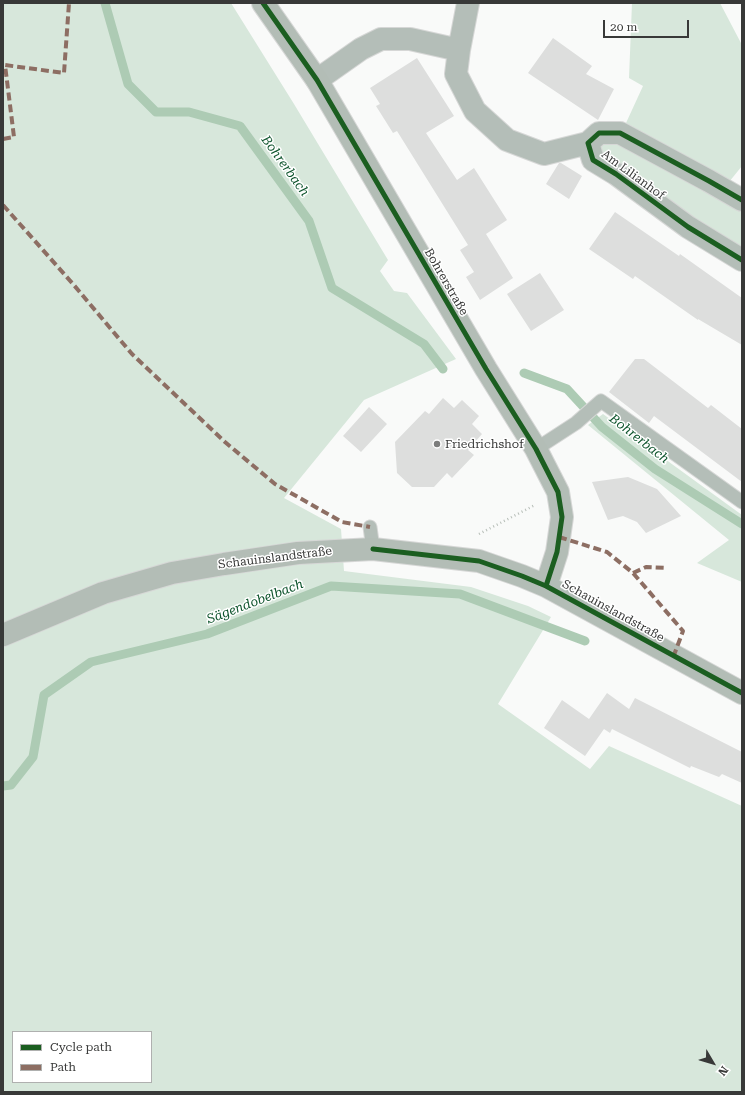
<!DOCTYPE html>
<html>
<head>
<meta charset="utf-8">
<style>
	body { margin:0 }
	#map { position:relative; width:745px; height:1095px; overflow:hidden; background:#f9faf9; font-family:"Roboto Serif",serif }
	canvas { display:block }
	.frame { position:absolute; inset:0; border:4px solid #383938; pointer-events:none }
	.legend { position:absolute; left:12px; top:1031px; width:140px; height:52px; box-sizing:border-box; background:#fff; border:1px solid #afb0af; margin:0; padding:5px 7px; list-style:none; font-size:12px; color:#383938 }
	.legend li { display:flex; align-items:center; gap:8px; height:20px }
	.legend b { width:20px; border:1px solid #afb0af }
	.north { position:absolute; left:693px; top:1043px; width:40px; height:40px; -webkit-text-stroke:3px #fff; paint-order:stroke; rotate:128deg; font-size:11px; font-weight:700; line-height:16px; text-align:center; color:#383938 }
	.north::after { content:''; display:block; margin:auto; width:14px; height:18px; background:#383938; clip-path:polygon(50% 0,100% 100%,50% 72%,0 100%) }
	.scale { position:absolute; left:603px; top:20px; width:86px; height:18px; box-sizing:border-box; border:2px solid #383938; border-top:0; padding-left:5px; font-size:12px; line-height:14px; white-space:nowrap; color:#383938; -webkit-text-stroke:3px #fff; paint-order:stroke }
</style>
</head>
<body>
<div id="map">
<canvas width="745" height="1095"></canvas>
<div class="frame"></div>
<ul class="legend">
<li><b style="height:5px;background:#1b5e20"></b>Cycle path</li>
<li><b style="height:5px;background:#8d6e63"></b>Path</li>
</ul>
<div class="north">N</div>
<div class="scale">20 m</div>
</div>
<script>
const g = document.querySelector('canvas').getContext('2d');
g.lineJoin = 'round';
function paint(path, color) {
  g.fillStyle = color;
  g.fill(path, 'evenodd');
}
function toPath(rows) {
  const path = new Path2D();
  for (const r of rows) {
    path.moveTo(r[0], r[1]);
    for (let i = 2; i < r.length; i += 2) path.lineTo(r[i], r[i + 1]);
  }
  return path;
}
function trace(path, color, width, dash) {
  g.strokeStyle = color;
  g.lineWidth = width;
  g.lineCap = dash ? 'butt' : 'round';
  g.setLineDash(dash || []);
  g.stroke(path);
}
function drawText(font, color, halo, rows, align = 'center') {
  g.font = font + ' "Roboto Serif",serif';
  g.lineWidth = 3;
  g.setLineDash([]);
  g.textBaseline = 'middle';
  g.strokeStyle = halo;
  g.fillStyle = color;
  for (const [text, x, y, turn = 0] of rows) {
    g.save();
    g.translate(x, y);
    g.rotate((+turn || 0) * Math.PI / 180);
    g.textAlign = isNaN(turn) ? turn : align;
    if (halo) g.strokeText(text, 0, 0);
    g.fillText(text, 0, 0);
    g.restore();
  }
}
const green = toPath([
	[3,3,231,3,294,104,388,260,380,271,394,291,407,293,456,359,364,400,284,498,341,529,344,571,471,587,528,606,551,617,498,704,590,769,609,746,742,806,742,1092,3,1092],
	[13,1032,151,1032,151,1082,13,1082],
	[632,3,720,3,742,45,742,166,729,182,626,123,643,86,629,78],
	[614,142,742,208,742,250,697,225,618,167,598,149,602,143],
	[603,414,742,515,742,582,697,563,729,540,588,425]
]);
const stream = toPath([
	[105,3,128,84,156,112,189,112,240,126,309,221,332,288,424,344,443,369],
	[524,373,567,389,602,427,655,469,742,524],
	[3,786,11,785,33,757,44,695,91,662,207,634,331,586,460,594,585,641]
]);
const building = toPath([
	[553,38,592,66,586,74,614,89,598,120,528,73],
	[417,58,454,116,426,133,457,180,474,168,507,220,474,242,486,234,513,278,480,300,466,277,474,272,460,250,468,245,397,131,393,133,376,106,380,104,370,88],
	[559,163,561,163,582,176,569,199,546,184],
	[615,212,679,256,680,254,742,298,742,345,698,319,698,320,635,276,633,279,589,249],
	[540,273,564,310,531,331,507,294],
	[635,359,644,359,708,408,711,405,742,429,742,482,654,416,649,423,609,392],
	[443,398,454,408,462,400,479,416,472,424,482,434,468,450,474,455,452,478,447,473,434,487,412,487,397,473,395,442,425,411,429,414],
	[369,407,387,424,361,452,343,436],
	[628,477,657,489,681,516,646,533,637,522,623,516,608,520,592,482],
	[607,693,629,709,635,698,742,752,742,783,722,774,719,777,691,766,690,768,612,729,610,733,604,729,585,756,544,728,562,700,589,719]
]);
const path = toPath([
	[479,534,535,505]
]);
const lane = toPath([
	[536,449,576,423,601,401,742,502],
	[370,527,373,549]
]);
const street = toPath([
	[459,50,468,3],
	[317,80,361,49,381,39,410,39,459,50,456,74,475,111,507,140,544,154,588,143],
	[742,200,709,181,620,133,599,133,588,143,593,160,616,174,688,227,742,260]
]);
const secondary = toPath([
	[263,3,317,80,486,369,536,449,558,492,562,517,557,552,546,586],
	[3,635,103,593,172,573,224,564,298,553,373,549,479,561,522,576,546,586,742,693]
]);
const quiet = toPath([
	[3,139,14,137,5,65,64,73,69,3],
	[3,205,73,284,132,354,225,442,275,484,342,522,370,527],
	[559,537,607,552,633,573,683,631,674,655],
	[633,573,646,567,667,568]
]);
const cycleway = toPath([
	[263,3,317,80,486,369,536,449,558,492,562,517,557,552,546,586],
	[742,200,709,181,620,133,599,133,588,143,593,160,616,174,688,227,742,260],
	[373,549,479,561,522,576,546,586,742,693]
]);
const markers = [
	[437,444,4,"#7c7d7c"]
];
const streetNames = [
	["Am Lilianhof",633,175,36],
	["Bohrerstraße",446,282,60],
	["Schauinslandstraße",275,558,-7],
	["Schauinslandstraße",613,611,29]
];
const poiNames = [
	["Friedrichshof",445,444]
];
const waterNames = [
	["Bohrerbach",285,166,54],
	["Bohrerbach",639,439,38],
	["Sägendobelbach",255,602,-21]
];
paint(green, '#d7e7db');
trace(stream, '#adcbb4', 9);
paint(building, '#dddedd');
trace(lane, '#d6d7d6', 15);
trace(street, '#d6d7d6', 24);
trace(secondary, '#d6d7d6', 24);
trace(path, '#b7beb8', 2.5, [1, 3]);
trace(lane, '#b4beb8', 13);
trace(street, '#b4beb8', 22);
trace(secondary, '#b3bdb6', 22);
trace(quiet, '#8d6e63', 4, [8, 4]);
trace(cycleway, '#1b5e20', 5);
for (const [x, y, r, color] of markers) {
  const dot = new Path2D();
  dot.arc(x, y, r, 0, 2 * Math.PI);
  g.fillStyle = color;
  g.fill(dot);
  trace(dot, '#fff', 1.5);
}
drawText('12px', '#383938', '#fff', streetNames);
drawText('12px', '#383938', '#fff', poiNames, 'left');
drawText('italic 13px', '#0d542c', '#fff', waterNames);
</script>
</body>
</html>
